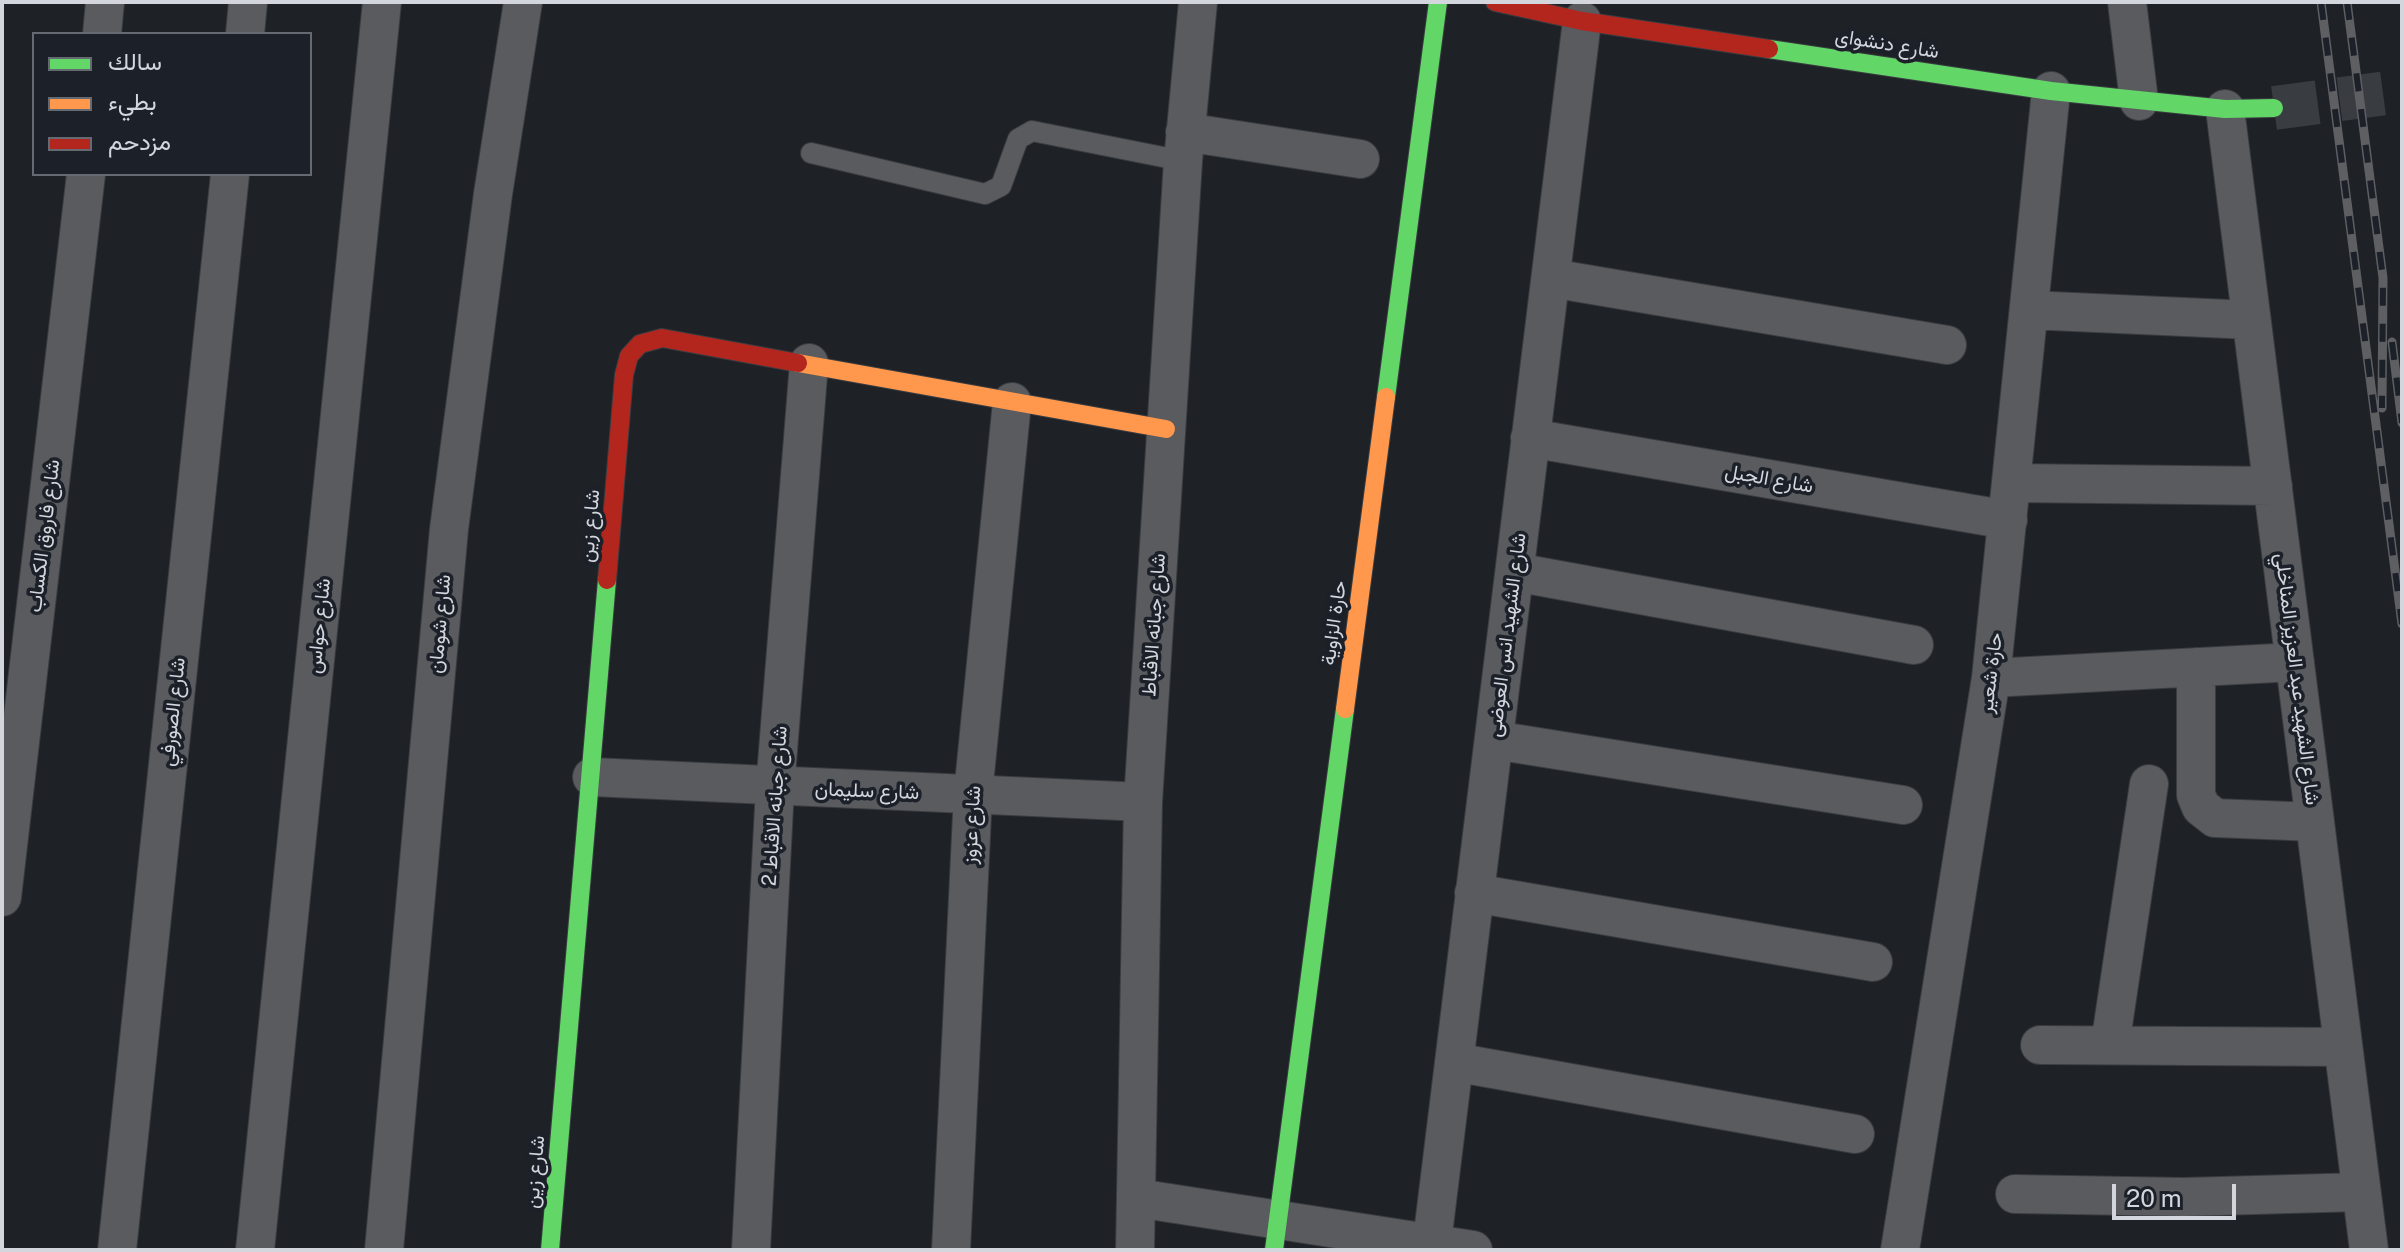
<!DOCTYPE html>
<html>
<head>
<meta charset="utf-8">
<style>
	body { margin:0 }
	#map { position:relative; width:2404px; height:1252px; overflow:hidden; background:#1e2126; font-family:"Public Sans",Vazirmatn,sans-serif }
	canvas { display:block }
	.frame { position:absolute; inset:0; border:4px solid #d3d6dc; pointer-events:none }
	.legend { position:absolute; left:32px; top:32px; width:280px; height:144px; box-sizing:border-box; background:#1b2029; border:2px solid #656971; margin:0; padding:10px 14px; list-style:none; font-size:24px; color:#d3d6dc }
	.legend li { display:flex; align-items:center; gap:16px; height:40px }
	.legend b { width:40px; border:2px solid #656971 }
	.scale { position:absolute; left:2112px; top:1184px; width:124px; height:36px; box-sizing:border-box; border:4px solid #d3d6dc; border-top:0; padding-left:10px; font-size:24px; line-height:28px; white-space:nowrap; color:#d3d6dc; -webkit-text-stroke:6px #1b2029; paint-order:stroke }
</style>
</head>
<body>
<div id="map">
<canvas width="2404" height="1252"></canvas>
<div class="frame"></div>
<ul class="legend">
<li><b style="height:10px;background:#63d668"></b>سالك</li>
<li><b style="height:10px;background:#ff974d"></b>بطيء</li>
<li><b style="height:10px;background:#b3261e"></b>مزدحم</li>
</ul>
<div class="scale">20 m</div>
</div>
<script>
const g = document.querySelector('canvas').getContext('2d');
g.lineJoin = 'round';
function toPath(rows) {
  const path = new Path2D();
  for (const r of rows) {
    path.moveTo(r[0], r[1]);
    for (let i = 2; i < r.length; i += 2) path.lineTo(r[i], r[i + 1]);
  }
  return path;
}
function trace(path, color, width, dash) {
  g.strokeStyle = color;
  g.lineWidth = width;
  g.lineCap = dash ? 'butt' : 'round';
  g.setLineDash(dash || []);
  g.stroke(path);
}
function drawText(font, color, halo, rows, align = 'center') {
  g.font = font + ' "Public Sans",Vazirmatn,sans-serif';
  g.lineWidth = 7;
  g.setLineDash([]);
  g.textBaseline = 'middle';
  g.strokeStyle = halo;
  g.fillStyle = color;
  for (const [text, x, y, turn = 0] of rows) {
    g.save();
    g.translate(x, y);
    g.rotate((+turn || 0) * Math.PI / 180);
    g.textAlign = isNaN(turn) ? turn : align;
    if (halo) g.strokeText(text, 0, 0);
    g.fillText(text, 0, 0);
    g.restore();
  }
}
const secondaryTunnel = toPath([
	[2274,108,2402,91]
]);
const lane = toPath([
	[811,153,985,194,1001,186,1018,139,1032,131,1183,161]
]);
const street = toPath([
	[2127,2,2139,101],
	[102,34,105,2],
	[245,34,248,2],
	[2225,109,2369,1250],
	[1185,132,1360,159],
	[1551,278,1947,345],
	[2029,310,2251,320],
	[1530,438,2008,520],
	[2012,483,2273,486],
	[1515,572,1914,645],
	[2196,667,2196,795,2201,807,2215,818,2315,822],
	[1991,678,2295,662],
	[1494,740,1903,805],
	[592,777,1143,802],
	[1474,893,1873,962],
	[2,897,86,174],
	[2040,1045,2343,1047],
	[2110,1045,2149,784],
	[1454,1062,1855,1134],
	[2015,1194,2184,1197,2361,1192],
	[1137,1198,1473,1250],
	[117,1250,230,174],
	[255,1250,382,2],
	[384,1250,449,529,493,194,523,2],
	[751,1250,775,788,809,363],
	[951,1250,973,794,1012,402],
	[1135,1250,1143,802,1183,161,1198,2],
	[1431,1250,1582,21],
	[1900,1250,1991,678,2051,91]
]);
const fast = toPath([
	[1769,49,2051,91,2225,109,2274,108],
	[1386,397,1438,2],
	[550,1250,607,580],
	[1274,1250,1345,709]
]);
const slow = toPath([
	[798,363,1166,429],
	[1345,709,1386,397]
]);
const jam = toPath([
	[1495,2,1582,21,1769,49],
	[607,580,624,375,629,356,640,344,662,338,798,363]
]);
const rail = toPath([
	[2321,2,2402,624],
	[2347,2,2383,278,2382,408],
	[2392,342,2402,423]
]);
const streetNames = [
	["شارع دنشواى",1887,44,9],
	["شارع الجبل",1769,479,10],
	["شارع زين",590,526,-85],
	["شارع فاروق الكساب",44,536,-83],
	["حارة الزاوية",1334,623,-82],
	["شارع شومان",440,624,-85],
	["شارع جبانه الاقباط",1154,625,-86],
	["شارع حواس",319,626,-84],
	["شارع الشهيد انس العوضى",1507,635,-83],
	["حارة شعير",1991,673,-83],
	["شارع الشهيد عبد العزيز المناخلي",2297,679,83],
	["شارع الصورفي",173,712,-84],
	["شارع سليمان",867,791,2],
	["شارع جبانه الاقباط 2",775,806,-86],
	["شارع عزوز",972,825,-87],
	["شارع زين",535,1172,-85]
];
trace(secondaryTunnel, '#393c41', 44, [44, 22]);
trace(lane, '#393c40', 22);
trace(street, '#393c40', 40);
trace(fast, '#393c40', 20);
trace(slow, '#393c40', 20);
trace(jam, '#393c40', 20);
trace(lane, '#595b5f', 20);
trace(street, '#595b5f', 38);
trace(fast, '#63d668', 18);
trace(slow, '#ff974d', 18);
trace(jam, '#b3261e', 18);
trace(rail, '#5e5f62', 9);
trace(rail, '#1b2029', 6, [18]);
drawText('20px', '#d3d6dc', '#1b2029', streetNames);
</script>
</body>
</html>
